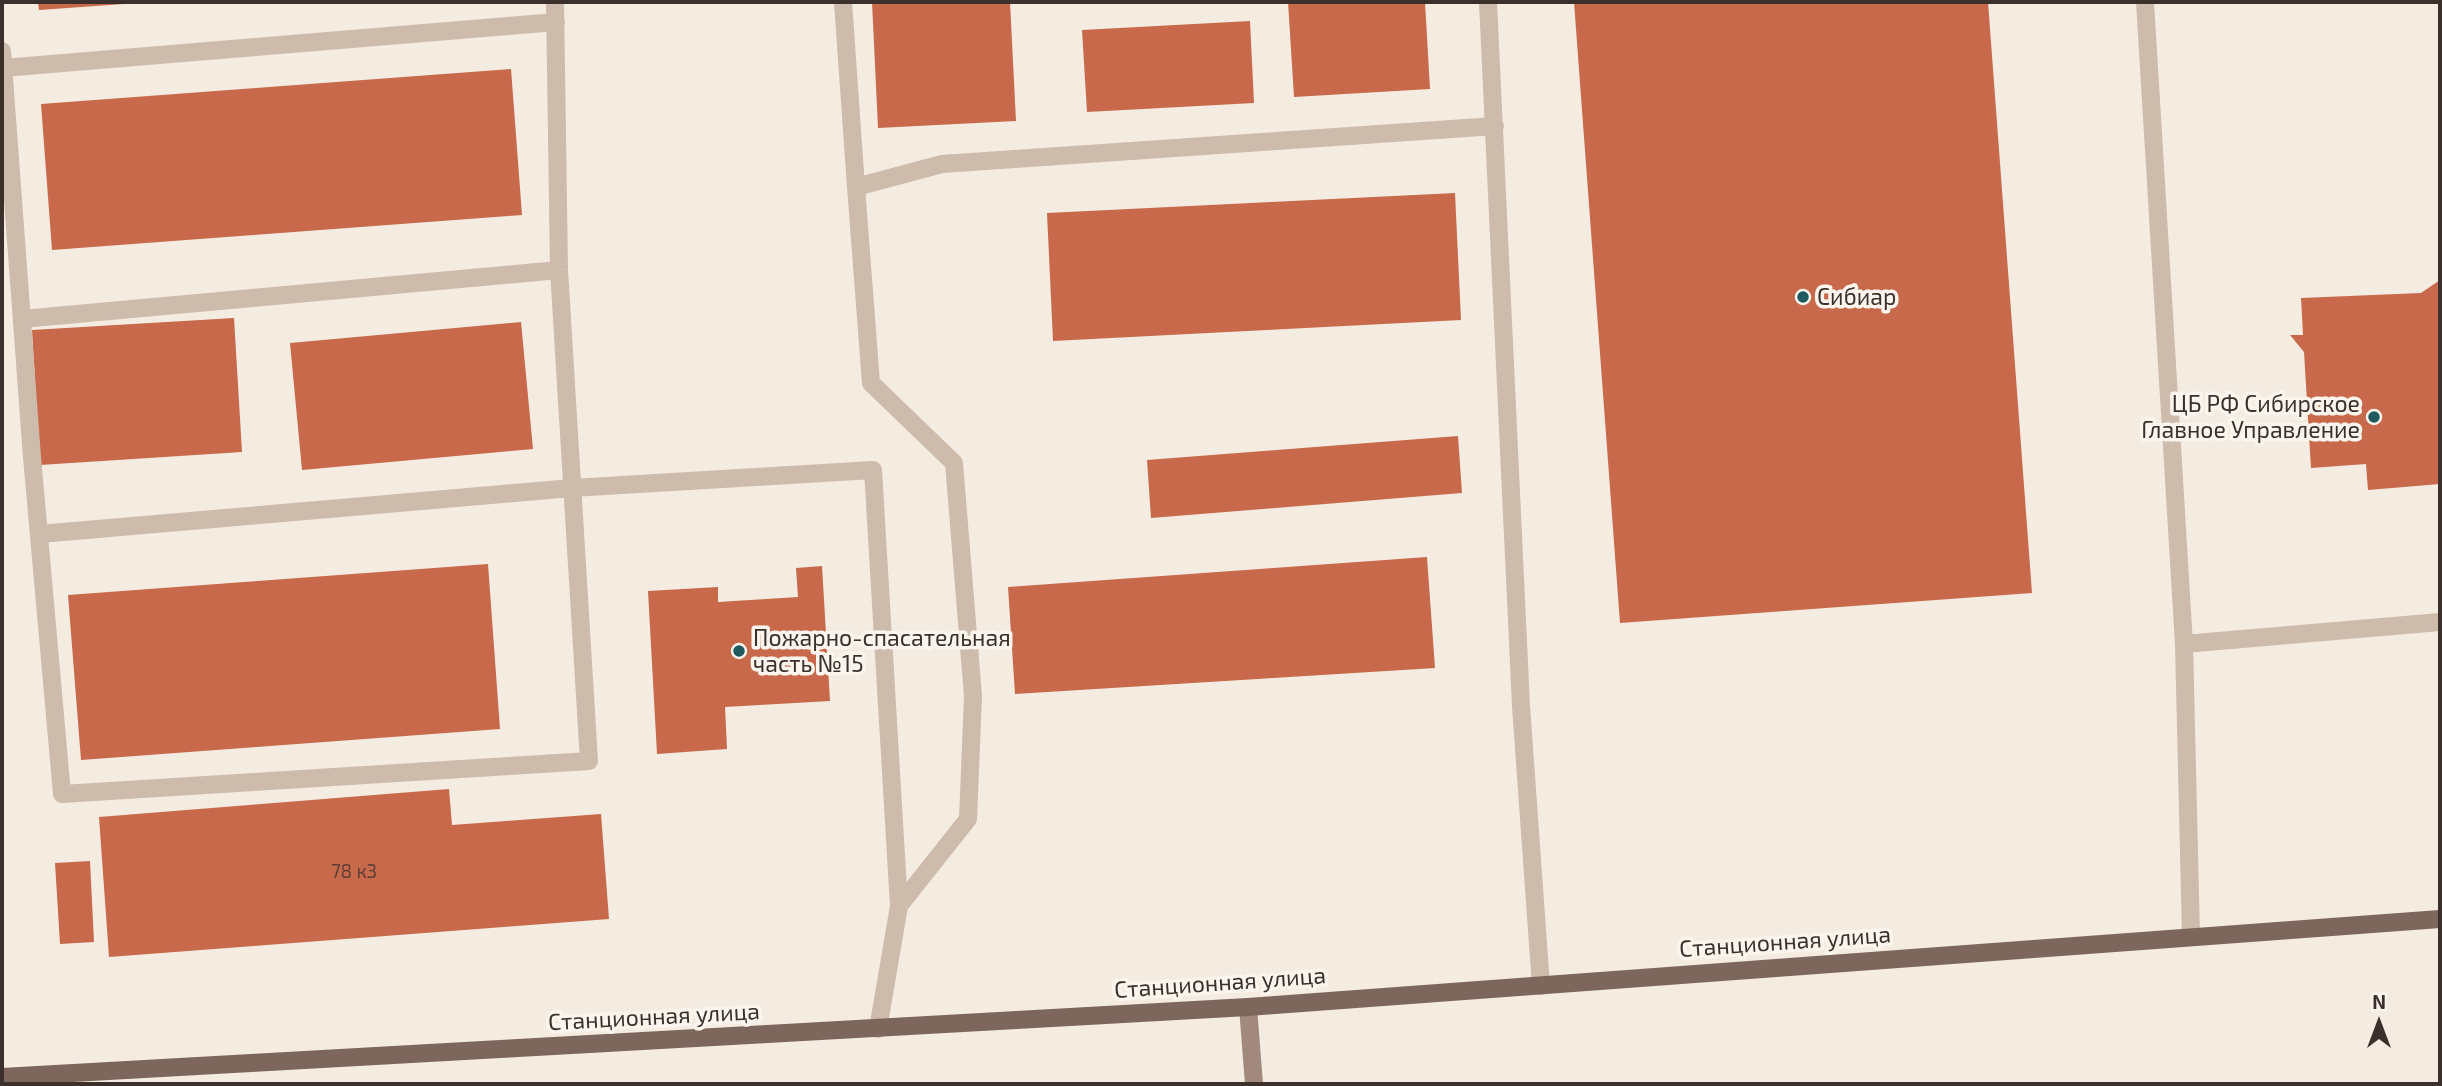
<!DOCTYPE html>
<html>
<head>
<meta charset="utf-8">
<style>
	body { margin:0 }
	#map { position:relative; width:2442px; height:1086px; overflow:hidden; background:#f4ebe1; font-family:"Exo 2",sans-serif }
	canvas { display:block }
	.frame { position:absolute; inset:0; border:4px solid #3b302b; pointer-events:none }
	.north { position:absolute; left:2344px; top:988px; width:70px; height:70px; -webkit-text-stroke:5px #fbf5ee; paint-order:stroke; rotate:0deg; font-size:19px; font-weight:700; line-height:28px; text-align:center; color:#3b302b }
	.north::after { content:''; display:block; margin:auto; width:24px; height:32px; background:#3b302b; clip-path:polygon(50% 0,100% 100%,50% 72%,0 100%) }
</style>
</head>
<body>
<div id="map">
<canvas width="2442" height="1086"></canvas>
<div class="frame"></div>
<div class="north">N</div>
</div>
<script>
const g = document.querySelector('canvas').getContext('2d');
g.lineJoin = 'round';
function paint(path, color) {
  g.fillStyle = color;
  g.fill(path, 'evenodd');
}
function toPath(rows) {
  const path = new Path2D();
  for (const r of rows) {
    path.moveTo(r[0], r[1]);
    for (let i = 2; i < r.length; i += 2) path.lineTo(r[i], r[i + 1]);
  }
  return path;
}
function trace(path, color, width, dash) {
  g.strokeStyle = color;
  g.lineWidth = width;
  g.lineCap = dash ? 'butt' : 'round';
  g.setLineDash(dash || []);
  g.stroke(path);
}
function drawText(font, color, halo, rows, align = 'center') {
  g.font = font + ' "Exo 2",sans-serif';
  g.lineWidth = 7;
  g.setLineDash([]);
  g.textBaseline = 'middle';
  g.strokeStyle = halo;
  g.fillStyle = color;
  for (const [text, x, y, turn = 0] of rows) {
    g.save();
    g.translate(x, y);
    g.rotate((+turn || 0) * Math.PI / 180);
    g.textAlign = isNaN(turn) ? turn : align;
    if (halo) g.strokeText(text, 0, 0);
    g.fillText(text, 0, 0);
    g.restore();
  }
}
const building = toPath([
	[38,2,124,2,124,4,39,10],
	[872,2,1010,2,1016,121,878,128],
	[1288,2,1425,2,1430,89,1294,97],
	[1574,2,1988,2,2032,593,1620,623],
	[1250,21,1254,103,1087,112,1082,30],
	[511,69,522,215,52,250,41,104],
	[1455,193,1461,320,1053,341,1047,213],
	[2440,280,2440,484,2368,490,2366,464,2311,468,2304,352,2290,335,2303,335,2301,298,2421,293],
	[234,318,242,452,40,465,32,330],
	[521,322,533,449,302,470,290,343],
	[1458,436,1462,493,1151,518,1147,460],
	[1427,557,1435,668,1015,694,1008,587],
	[488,564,500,729,81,760,68,595],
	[822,566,830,701,725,707,727,749,657,754,648,591,718,587,718,602,798,597,796,568],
	[449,789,452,825,601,814,609,919,109,957,99,817],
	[90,861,94,942,60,944,55,863]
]);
const lane = toPath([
	[843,2,856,187],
	[1488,2,1521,706,1541,986],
	[2145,2,2184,644,2191,936],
	[2,51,32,457,62,794,589,761,559,270,555,2],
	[3,68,556,22],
	[22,319,559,270],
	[40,534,572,488,873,470,899,906,878,1029],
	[2184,644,2440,622],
	[899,906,968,819,973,696,954,463,871,383,856,187,942,164,1495,126]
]);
const secondary = toPath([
	[1248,1007,1254,1084]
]);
const primary = toPath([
	[2,1077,1248,1007,2440,919]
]);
const markers = [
	[1803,297,7,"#1f5a5e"],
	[2374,417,7,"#1f5a5e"],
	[739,651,7,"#1f5a5e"]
];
const numberNames = [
	["78 к3",354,872]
];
const poiNames = [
	["Сибиар",1817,297],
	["ЦБ РФ Сибирское",2360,404,"right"],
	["Главное Управление",2360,430,"right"],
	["Пожарно-спасательная",753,638],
	["часть №15",753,664]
];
const streetNames = [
	["Станционная улица",1785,942,-4],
	["Станционная улица",1220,983,-4],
	["Станционная улица",654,1017,-3]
];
paint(building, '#c8694b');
trace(lane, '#cdbbac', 18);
trace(secondary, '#a18a7d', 18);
trace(primary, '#7d675c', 18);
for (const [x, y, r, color] of markers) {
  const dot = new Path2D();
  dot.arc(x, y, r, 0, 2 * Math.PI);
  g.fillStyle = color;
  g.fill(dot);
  trace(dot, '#fbf5ee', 2.5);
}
drawText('19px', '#5e3e33', null, numberNames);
drawText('23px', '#3b302b', '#fbf5ee', poiNames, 'left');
drawText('23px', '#3b302b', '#fbf5ee', streetNames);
</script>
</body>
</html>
